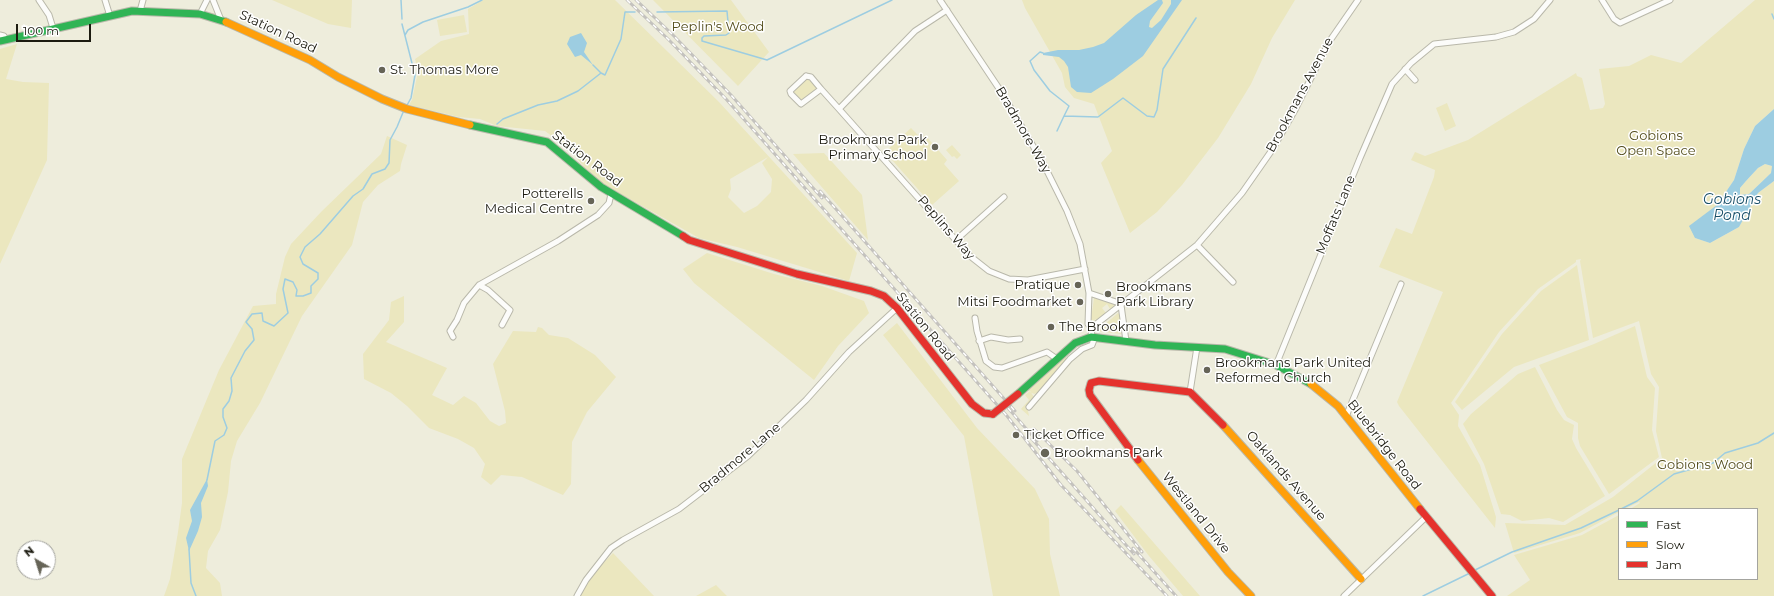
<!DOCTYPE html>
<html>
<head>
<meta charset="utf-8">
<style>
	body { margin:0 }
	#map { position:relative; width:1774px; height:596px; overflow:hidden; background:#eeeddc; font-family:Montserrat,sans-serif }
	canvas { display:block }
	.legend { position:absolute; left:1618px; top:508px; width:140px; height:72px; box-sizing:border-box; background:#fff; border:1px solid #a4a49f; margin:0; padding:5px 7px; list-style:none; font-size:12px; color:#1c1b10 }
	.legend li { display:flex; align-items:center; gap:8px; height:20px }
	.legend b { width:20px; border:1px solid #a4a49f }
	.north { position:absolute; left:16px; top:540px; width:40px; height:40px; box-sizing:border-box; background:#fff; border:1px solid #a4a49f; border-radius:50%; rotate:321deg; font-size:11px; font-weight:700; line-height:16px; text-align:center; color:#1c1b10 }
	.north::after { content:''; display:block; margin:auto; width:14px; height:18px; background:#666457; clip-path:polygon(50% 0,100% 100%,50% 72%,0 100%) }
	.scale { position:absolute; left:16px; top:24px; width:75px; height:18px; box-sizing:border-box; border:2px solid #1c1b10; border-top:0; padding-left:5px; font-size:12px; line-height:14px; white-space:nowrap; color:#1c1b10; -webkit-text-stroke:3px #fff; paint-order:stroke }
</style>
</head>
<body>
<div id="map">
<canvas width="1774" height="596"></canvas>
<ul class="legend">
<li><b style="height:5px;background:#30b455"></b>Fast</li>
<li><b style="height:5px;background:#ff9f0a"></b>Slow</li>
<li><b style="height:5px;background:#e5322d"></b>Jam</li>
</ul>
<div class="north">N</div>
<div class="scale">100 m</div>
</div>
<script>
const g = document.querySelector('canvas').getContext('2d');
g.lineJoin = 'round';
function paint(path, color) {
  g.fillStyle = color;
  g.fill(path, 'evenodd');
}
function toPath(rows) {
  const path = new Path2D();
  for (const r of rows) {
    path.moveTo(r[0], r[1]);
    for (let i = 2; i < r.length; i += 2) path.lineTo(r[i], r[i + 1]);
  }
  return path;
}
function trace(path, color, width, dash) {
  g.strokeStyle = color;
  g.lineWidth = width;
  g.lineCap = dash ? 'butt' : 'round';
  g.setLineDash(dash || []);
  g.stroke(path);
}
function drawText(font, color, halo, rows, align = 'center') {
  g.font = font + ' Montserrat,sans-serif';
  g.lineWidth = 3;
  g.setLineDash([]);
  g.textBaseline = 'middle';
  g.strokeStyle = halo;
  g.fillStyle = color;
  for (const [text, x, y, turn = 0] of rows) {
    g.save();
    g.translate(x, y);
    g.rotate((+turn || 0) * Math.PI / 180);
    g.textAlign = isNaN(turn) ? turn : align;
    if (halo) g.strokeText(text, 0, 0);
    g.fillText(text, 0, 0);
    g.restore();
  }
}
const green = toPath([
	[272,0,352,0,351,28,328,24],
	[483,0,615,0,719,102,857,253,849,281,737,247,699,238,605,185,586,169,568,148,545,131,497,126,480,119,459,117,409,105,412,100,418,72,415,59,441,41,469,34,468,9],
	[768,157,762,163,772,179,771,192,757,206,744,213,728,197,731,189,730,179],
	[653,0,731,0,769,52,738,86],
	[1022,0,1295,0,1272,38,1251,84,1218,138,1182,185,1157,212,1130,233,1101,163,1112,151,1094,104,1074,98,1065,87,1062,73,1025,8],
	[1755,0,1774,0,1774,109,1755,126,1744,149,1734,180,1695,238,1710,243,1739,227,1758,193,1774,181,1774,596,1507,596,1530,580,1514,555,1582,535,1619,515,1619,579,1757,579,1757,509,1630,509,1640,503,1639,502,1625,509,1619,509,1619,512,1580,533,1514,553,1505,523,1565,525,1613,497,1662,458,1656,431,1659,387,1651,374,1639,321,1593,338,1580,261,1581,259,1576,260,1576,262,1538,289,1499,332,1451,403,1459,415,1458,426,1480,465,1496,517,1495,528,1399,406,1397,402,1443,292,1379,267,1396,228,1412,234,1434,177,1435,170,1411,160,1415,152,1425,156,1468,140,1576,73,1577,76,1582,78,1590,110,1603,108,1605,104,1599,69,1629,66,1651,55,1681,63],
	[464,15,467,32,440,36,437,20],
	[17,44,6,79,23,82,49,83,47,160,0,264,0,49],
	[809,78,815,86,817,91,801,102,792,93,792,90,805,79],
	[1447,103,1456,126,1445,131,1436,108],
	[911,128,921,138,925,135,947,160,944,164,959,181,932,205,885,152],
	[387,136,407,145,401,164,400,171,378,185,363,202,352,245,302,316,260,403,237,441,231,461,228,492,220,530,208,551,206,568,220,583,222,596,164,596,170,579,178,532,182,503,182,459,219,370,253,306,276,304,276,294,285,257,291,244,322,211,381,154],
	[952,145,961,155,957,159,954,156,952,157,946,150],
	[824,153,862,195,868,240,793,154],
	[1765,164,1772,166,1771,173,1749,194,1740,195,1740,188,1746,181,1758,168],
	[707,253,774,274,822,286,864,301,869,313,838,346,814,380,694,283,683,269],
	[1577,265,1589,340,1514,367,1462,410,1455,402,1502,334,1541,291],
	[404,296,404,322,386,342,447,368,432,395,453,405,464,396,476,403,490,421,499,426,506,423,505,411,493,364,513,331,536,332,538,327,542,328,549,335,568,338,595,355,616,377,587,412,572,442,571,484,563,495,522,477,501,475,491,485,481,477,485,464,474,448,458,439,429,428,407,406,391,393,364,379,363,354,389,320,391,302],
	[1094,298,1115,305,1110,309,1107,304,1102,308,1106,313,1096,320,1095,319,1094,322,1091,319],
	[1118,313,1120,315,1121,334,1097,331],
	[897,323,977,428,1035,489,1049,519,1050,554,1060,596,993,596,964,436,883,335],
	[1635,326,1647,377,1655,388,1652,430,1659,457,1609,494,1580,446,1578,438,1578,423,1567,417,1539,365,1594,344],
	[1066,356,1066,360,1039,392,1034,394,1028,391],
	[1535,367,1557,410,1564,420,1574,425,1572,439,1576,448,1605,496,1563,522,1549,518,1522,521,1510,515,1501,514,1484,464,1463,424,1471,414,1518,374],
	[1030,391,1034,397,1027,406,1029,416,1021,409,1029,400,1025,395],
	[1121,505,1200,596,1183,596,1149,556,1115,511],
	[613,553,654,596,579,596,594,573],
	[716,585,727,596,696,596]
]);
const water = toPath([
	[1158,0,1162,0,1163,3,1150,21,1149,27,1152,28,1161,20,1171,4,1171,0,1182,0,1143,56,1113,79,1091,93,1077,92,1071,87,1068,67,1064,61,1059,57,1043,55,1043,53,1058,50,1079,50,1093,47,1104,43,1136,15],
	[581,33,587,43,584,52,593,65,581,55,575,57,567,44,570,37],
	[1774,109,1774,181,1758,193,1739,227,1710,243,1695,238,1689,226,1717,205,1734,180,1744,149,1755,126],
	[1765,164,1772,166,1771,173,1749,194,1740,195,1740,188,1746,181,1758,168],
	[207,479,208,486,201,503,202,517,198,531,189,551,186,538,192,521,190,510]
]);
const stream = toPath([
	[401,0,402,19],
	[657,12,727,11,729,33,726,35,704,36,702,38,702,41,767,60,892,0],
	[1772,14,1774,19],
	[402,24,415,75,411,98,406,107],
	[405,35,408,30,423,22,468,7,482,0],
	[1043,53,1040,52,1030,61,1034,70,1050,91,1069,106,1064,116,1098,117,1123,98,1147,116,1154,117,1157,110,1163,69,1196,18],
	[593,65,601,73],
	[497,124,503,119,538,105,557,101,578,91,601,73,605,75,621,39,625,12,635,12],
	[1057,131,1064,116],
	[207,480,215,441,224,435,227,428,223,417,223,409,229,401,232,391,231,378,245,351,254,340,252,329,246,322,252,314,262,313,263,321,274,326,288,313,283,289,285,279,293,282,297,290,296,296,303,296,311,293,311,286,318,279,318,273,303,264,300,257,305,247,320,234,353,196,363,189,372,174,385,169,389,163,390,140,397,127,404,110],
	[1621,509,1637,501,1674,474,1713,463,1725,453,1758,443,1774,433],
	[189,549,191,583,196,596],
	[1473,571,1512,552,1581,528,1619,510],
	[1423,596,1470,573]
]);
const street = toPath([
	[39,0,49,15,53,28],
	[105,0,110,16],
	[213,0,221,20],
	[940,0,1002,93,1043,163,1067,211,1080,244,1089,293,1088,324,1092,328],
	[1602,0,1614,19,1620,23,1670,0],
	[947,10,915,31,839,109,970,256,989,271,1009,279,1028,280,1085,269],
	[140,11,143,0],
	[200,14,207,0],
	[0,35,4,36,6,40],
	[1405,69,1415,80],
	[806,76,811,77,821,89,801,104,791,94,790,91,806,76],
	[821,89,839,109],
	[956,240,1004,197],
	[1197,245,1233,282],
	[479,285,488,290,510,310,502,325],
	[1089,293,1119,303,1121,305,1126,341],
	[975,318,977,331,986,361,994,367,1002,368,1047,352,1057,359],
	[453,337,450,331,457,320,464,303,479,285,558,241,598,215,609,203,611,194],
	[1091,337,1092,328,1095,325,1197,245,1242,193,1272,150,1295,110,1329,42,1358,0],
	[979,341,991,337,1008,340,1020,339],
	[1276,365,1360,158,1392,84,1411,63,1434,44,1496,37,1514,32,1534,19,1550,0],
	[1190,392,1197,347],
	[1029,407,1070,359,1082,349,1092,345,1095,337],
	[1347,414,1401,284],
	[577,596,586,580,611,548,623,540,679,509,748,456,806,400,849,352,897,308],
	[1344,596,1426,517]
]);
const fast = toPath([
	[0,41,132,11,200,14,226,22],
	[470,125,547,142,601,187,683,236],
	[1018,394,1075,343,1091,337,1155,345,1225,349,1276,365,1311,384]
]);
const slow = toPath([
	[226,22,310,60,338,77,382,99,407,109,470,125],
	[1311,384,1338,406,1420,509],
	[1223,425,1361,579],
	[1138,460,1228,572,1251,596]
]);
const jam = toPath([
	[683,236,689,240,797,274,871,291,884,296,897,308,972,404,984,413,993,414],
	[1138,460,1090,395,1089,390,1091,383,1099,381,1190,392,1223,425],
	[1420,509,1492,596]
]);
const rail = toPath([
	[627,0,668,39,726,99,1007,416,1061,485,1167,596],
	[636,0,672,34,731,95,822,198],
	[820,191,1015,411],
	[1008,408,1037,441],
	[1034,429,1077,471,1142,552],
	[1032,439,1134,554],
	[1133,548,1176,596]
]);
const jamBridge = toPath([
	[993,414,1018,394]
]);
const markers = [
	[382,70,4,"#666457"],
	[935,147,4,"#666457"],
	[591,201,4,"#666457"],
	[1078,285,4,"#666457"],
	[1108,294,4,"#666457"],
	[1080,302,4,"#666457"],
	[1051,327,4,"#666457"],
	[1207,370,4,"#666457"],
	[1016,435,4,"#666457"],
	[1045,453,5,"#666457"]
];
const parkNames = [
	["Peplin's Wood",718,27],
	["Gobions",1656,136],
	["Open Space",1656,151],
	["Gobions Wood",1705,465]
];
const streetNames = [
	["Station Road",278,32,25],
	["Brookmans Avenue",1300,95,-62],
	["Bradmore Way",1023,130,60],
	["Station Road",587,159,37],
	["Moffats Lane",1336,215,-68],
	["Peplins Way",946,228,49],
	["Station Road",925,327,51],
	["Bluebridge Road",1384,445,52],
	["Bradmore Lane",740,458,-40],
	["Oaklands Avenue",1286,476,49],
	["Westland Drive",1196,513,51]
];
const poiNames = [
	["St. Thomas More",390,70],
	["Brookmans Park",927,140,"right"],
	["Primary School",927,155,"right"],
	["Potterells",583,194,"right"],
	["Medical Centre",583,209,"right"],
	["Pratique",1070,285,"right"],
	["Brookmans",1116,287],
	["Park Library",1116,302],
	["Mitsi Foodmarket",1072,302,"right"],
	["The Brookmans",1059,327],
	["Brookmans Park United",1215,363],
	["Reformed Church",1215,378],
	["Ticket Office",1024,435],
	["Brookmans Park",1054,453]
];
const waterNames = [
	["Gobions",1732,200],
	["Pond",1732,216]
];
paint(green, '#ebe7bf');
paint(water, '#9dcde1');
trace(stream, '#9dcde1', 1.5);
trace(street, '#b9b8aa', 7);
trace(fast, '#b9b8aa', 9);
trace(slow, '#b9b8aa', 9);
trace(jam, '#b9b8aa', 9);
trace(street, '#fcfcfa', 5);
trace(fast, '#30b455', 7);
trace(slow, '#ff9f0a', 7);
trace(jam, '#e5322d', 7);
trace(rail, '#c4c2be', 3);
trace(rail, '#fff', 1.5, [4.5]);
trace(jamBridge, '#b9b8aa', 9, []);
trace(jamBridge, '#e5322d', 7);
for (const [x, y, r, color] of markers) {
  const dot = new Path2D();
  dot.arc(x, y, r, 0, 2 * Math.PI);
  g.fillStyle = color;
  g.fill(dot);
  trace(dot, '#fff', 1.5);
}
drawText('13px', '#534d1b', '#fff', parkNames);
drawText('13px', '#1c1b10', '#fff', streetNames);
drawText('13px', '#1c1b10', '#fff', poiNames, 'left');
drawText('italic 14px', '#195069', '#fff', waterNames);
</script>
</body>
</html>
